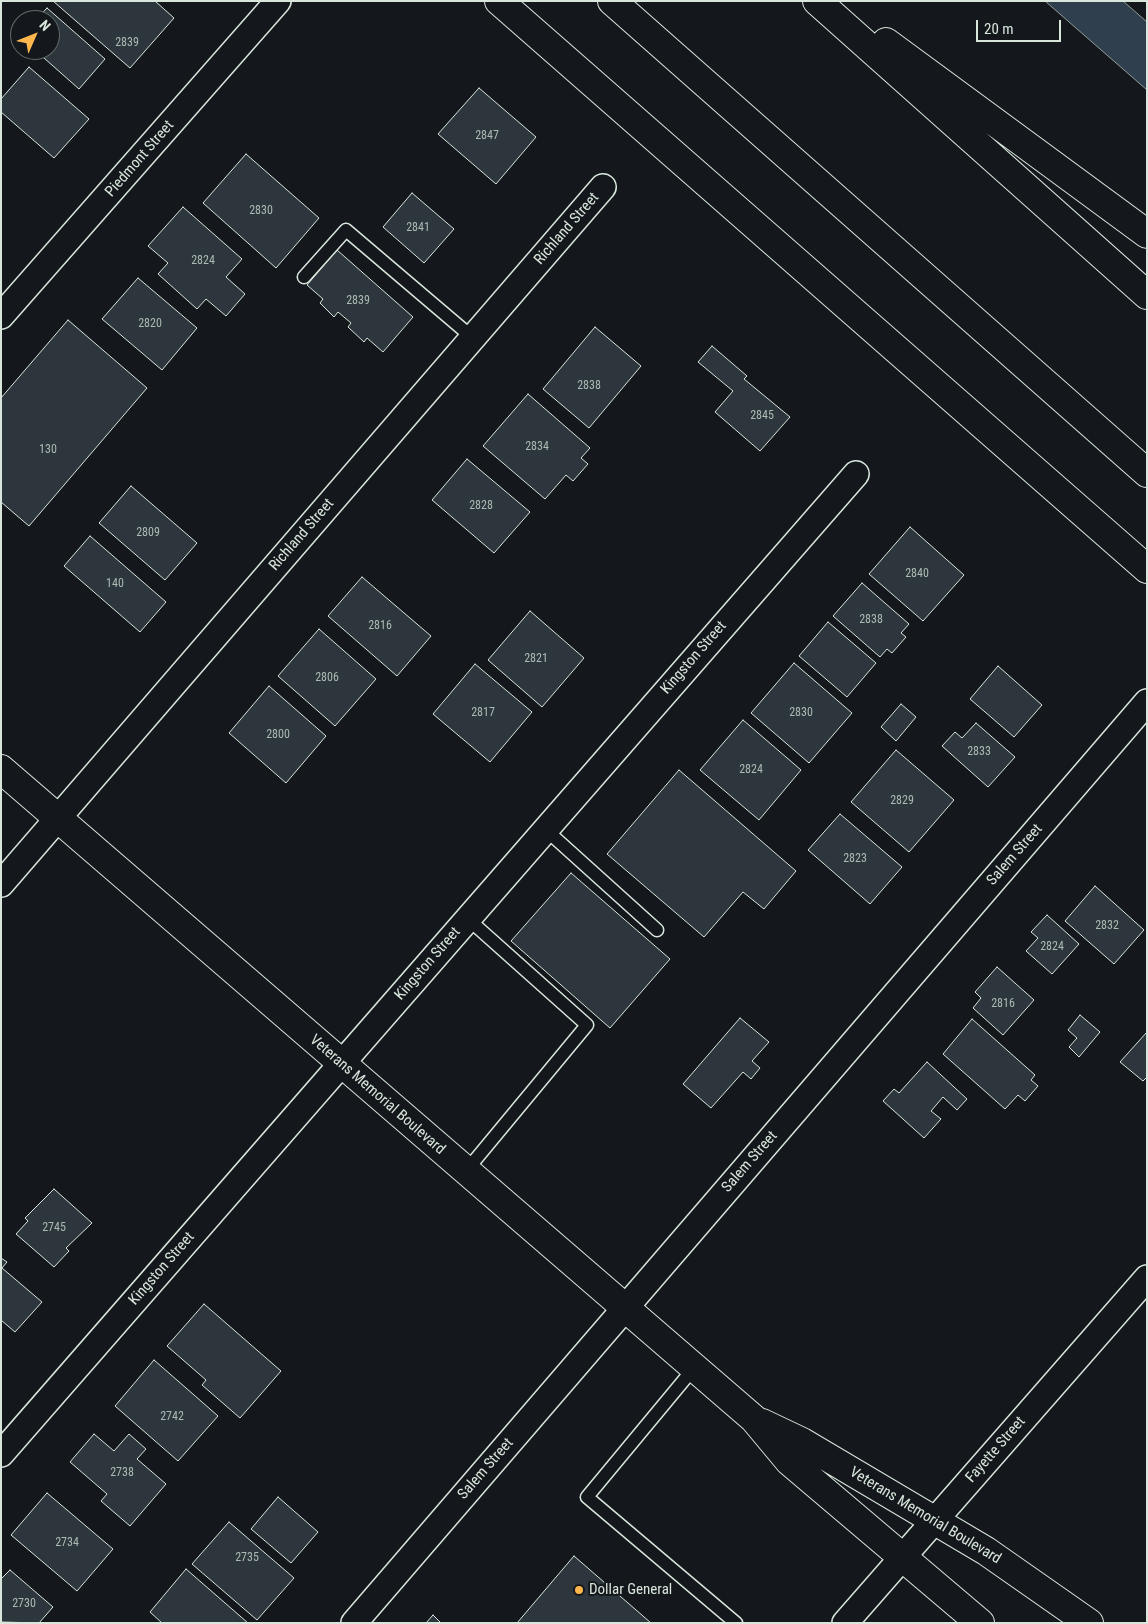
<!DOCTYPE html>
<html>
<head>
<meta charset="utf-8">
<style>
	body { margin:0 }
	#map { position:relative; width:1148px; height:1624px; overflow:hidden; background:#14181c; font-family:"Roboto Condensed",sans-serif }
	canvas { display:block }
	.frame { position:absolute; inset:0; border:2px solid #d8e6dc; pointer-events:none }
	.north { position:absolute; left:10px; top:10px; width:50px; height:50px; box-sizing:border-box; background:#14181c; border:1px solid #626a69; border-radius:50%; rotate:46deg; font-size:14px; font-weight:700; line-height:20px; text-align:center; color:#d8e6dc }
	.north::after { content:''; display:block; margin:auto; width:18px; height:22px; background:#ffb74d; clip-path:polygon(50% 0,100% 100%,50% 72%,0 100%) }
	.scale { position:absolute; left:976px; top:20px; width:85px; height:22px; box-sizing:border-box; border:2px solid #d8e6dc; border-top:0; padding-left:6px; font-size:15px; line-height:18px; white-space:nowrap; color:#d8e6dc; -webkit-text-stroke:4px #14181c; paint-order:stroke }
</style>
</head>
<body>
<div id="map">
<canvas width="1148" height="1624"></canvas>
<div class="frame"></div>
<div class="north">N</div>
<div class="scale">20 m</div>
</div>
<script>
const g = document.querySelector('canvas').getContext('2d');
g.lineJoin = 'round';
function paint(path, color) {
  g.fillStyle = color;
  g.fill(path, 'evenodd');
}
function toPath(rows) {
  const path = new Path2D();
  for (const r of rows) {
    path.moveTo(r[0], r[1]);
    for (let i = 2; i < r.length; i += 2) path.lineTo(r[i], r[i + 1]);
  }
  return path;
}
function trace(path, color, width, dash) {
  g.strokeStyle = color;
  g.lineWidth = width;
  g.lineCap = dash ? 'butt' : 'round';
  g.setLineDash(dash || []);
  g.stroke(path);
}
function drawText(font, color, halo, rows, align = 'center') {
  g.font = font + ' "Roboto Condensed",sans-serif';
  g.lineWidth = 4;
  g.setLineDash([]);
  g.textBaseline = 'middle';
  g.strokeStyle = halo;
  g.fillStyle = color;
  for (const [text, x, y, turn = 0] of rows) {
    g.save();
    g.translate(x, y);
    g.rotate((+turn || 0) * Math.PI / 180);
    g.textAlign = isNaN(turn) ? turn : align;
    if (halo) g.strokeText(text, 0, 0);
    g.fillText(text, 0, 0);
    g.restore();
  }
}
const water = toPath([
	[1045,1,1123,1,1147,22,1147,90,1045,1]
]);
const building = toPath([
	[53,1,155,1,174,18,130,68,53,1],
	[47,8,105,59,79,89,35,50,50,50,50,20,36,20,47,8],
	[29,67,89,119,54,158,1,112,1,99,29,67],
	[479,88,536,137,496,184,438,134,479,88],
	[246,154,319,218,276,268,203,203,246,154],
	[412,193,454,229,424,263,383,227,412,193],
	[183,207,242,259,226,277,245,294,226,316,206,299,197,309,158,274,168,263,148,246,183,207],
	[337,250,413,317,383,352,367,338,364,342,348,327,351,323,338,312,334,317,320,303,323,299,307,285,337,250],
	[138,278,197,328,162,370,102,319,138,278],
	[68,320,147,388,29,526,1,502,1,398,68,320],
	[595,327,641,366,589,428,543,389,595,327],
	[712,346,747,376,744,379,790,417,760,451,715,412,733,391,698,362,712,346],
	[528,394,590,448,581,458,588,464,573,481,566,475,545,499,483,446,528,394],
	[467,459,530,512,494,553,432,500,467,459],
	[131,486,197,543,165,580,99,523,131,486],
	[910,527,964,575,923,621,869,574,910,527],
	[90,536,166,602,140,632,64,566,90,536],
	[362,577,431,636,397,676,328,616,362,577],
	[862,583,909,624,901,633,906,637,892,653,887,649,880,657,833,616,862,583],
	[530,611,584,658,542,707,488,660,530,611],
	[828,622,876,663,847,697,799,656,828,622],
	[319,629,376,679,335,726,278,676,319,629],
	[794,663,852,713,809,763,751,713,794,663],
	[475,664,532,712,490,762,433,714,475,664],
	[998,666,1042,705,1014,737,970,699,998,666],
	[269,686,326,736,286,783,229,733,269,686],
	[901,704,916,717,896,741,881,727,901,704],
	[743,720,801,770,759,820,700,770,743,720],
	[976,723,1015,757,988,787,942,746,955,732,962,738,976,723],
	[896,750,954,800,909,852,851,802,896,750],
	[679,770,796,871,764,909,743,892,704,937,607,854,679,770],
	[840,814,902,867,870,904,808,850,840,814],
	[571,873,670,959,610,1028,511,941,571,873],
	[1095,886,1144,930,1114,964,1065,921,1095,886],
	[1047,915,1079,944,1052,974,1026,951,1038,938,1031,932,1047,915],
	[997,967,1034,1000,1003,1035,973,1008,981,998,975,992,997,967],
	[1080,1015,1100,1032,1079,1057,1069,1047,1077,1038,1068,1030,1080,1015],
	[740,1018,769,1042,752,1061,760,1068,751,1079,743,1072,711,1108,683,1084,740,1018],
	[972,1019,1035,1075,1031,1080,1038,1086,1025,1101,1018,1095,1005,1109,943,1054,972,1019],
	[1147,1032,1147,1077,1143,1081,1120,1062,1147,1032],
	[927,1062,967,1099,957,1110,943,1097,931,1111,941,1119,924,1138,883,1101,894,1089,899,1093,927,1062],
	[54,1189,92,1223,66,1248,69,1251,54,1267,16,1234,28,1221,25,1218,54,1189],
	[1,1258,7,1262,2,1268,42,1302,15,1332,1,1320,1,1258],
	[204,1304,281,1371,240,1418,202,1385,206,1380,167,1346,204,1304],
	[154,1360,218,1416,178,1461,115,1406,154,1360],
	[94,1434,114,1451,129,1434,146,1449,137,1459,166,1484,130,1526,101,1501,107,1494,70,1462,94,1434],
	[47,1493,113,1549,77,1591,11,1535,47,1493],
	[278,1497,318,1532,291,1563,251,1529,278,1497],
	[229,1522,294,1578,257,1620,192,1564,229,1522],
	[574,1556,651,1623,517,1623,574,1556],
	[186,1569,248,1623,162,1623,150,1612,186,1569],
	[10,1570,53,1607,39,1623,1,1622,1,1579,10,1570],
	[433,1615,441,1623,426,1623,433,1615]
]);
const lane = toPath([
	[304,277,346,230,473,338],
	[545,829,657,930],
	[466,1171,587,1025,467,918],
	[694,1368,587,1497,736,1623]
]);
const street = toPath([
	[1,316,278,1],
	[1,884,603,187],
	[1,1454,856,474],
	[354,1623,1147,702],
	[845,1623,1147,1278]
]);
const secondary = toPath([
	[1,769,754,1419,789,1461,980,1623],
	[762,1423,802,1442,986,1551,1089,1623]
]);
const highway = toPath([
	[499,1,1147,569],
	[612,1,1147,473],
	[817,1,1147,295],
	[886,42,1147,234]
]);
const markers = [
	[579,1590,5,"#ffb74d"]
];
const numberNames = [
	["2839",127,43],
	["2847",487,136],
	["2830",261,211],
	["2841",418,228],
	["2824",203,261],
	["2839",358,301],
	["2820",150,324],
	["2838",589,386],
	["2845",762,416],
	["2834",537,447],
	["130",48,450],
	["2828",481,506],
	["2809",148,533],
	["2840",917,574],
	["140",115,584],
	["2838",871,620],
	["2816",380,626],
	["2821",536,659],
	["2806",327,678],
	["2817",483,713],
	["2830",801,713],
	["2800",278,735],
	["2833",979,752],
	["2824",751,770],
	["2829",902,801],
	["2823",855,859],
	["2832",1107,926],
	["2824",1052,947],
	["2816",1003,1004],
	["2745",54,1228],
	["2742",172,1417],
	["2738",122,1473],
	["2734",67,1543],
	["2735",247,1558],
	["2730",24,1604]
];
const streetNames = [
	["Piedmont Street",140,159,-49],
	["Richland Street",567,229,-49],
	["Richland Street",302,535,-49],
	["Kingston Street",694,658,-49],
	["Salem Street",1015,855,-49],
	["Kingston Street",428,964,-49],
	["Veterans Memorial Boulevard",377,1095,41],
	["Salem Street",750,1162,-49],
	["Kingston Street",162,1269,-49],
	["Fayette Street",996,1450,-49],
	["Salem Street",486,1469,-49],
	["Veterans Memorial Boulevard",925,1516,31]
];
const poiNames = [
	["Dollar General",589,1590]
];
paint(water, '#2f3f4d');
trace(water, '#939e99', 1);
paint(building, '#2c363c');
trace(building, '#d8e6dc', 1);
trace(lane, '#d8e6dc', 15);
trace(street, '#d8e6dc', 28);
trace(secondary, '#d8e6dc', 30);
trace(highway, '#d8e6dc', 30);
trace(lane, '#14181c', 12);
trace(street, '#14181c', 25);
trace(secondary, '#14181c', 28);
trace(highway, '#14181c', 28);
for (const [x, y, r, color] of markers) {
  const dot = new Path2D();
  dot.arc(x, y, r, 0, 2 * Math.PI);
  g.fillStyle = color;
  g.fill(dot);
  trace(dot, '#14181c', 2);
}
drawText('12px', '#adbab4', null, numberNames);
drawText('15px', '#d8e6dc', '#14181c', streetNames);
drawText('15px', '#d8e6dc', '#14181c', poiNames, 'left');
</script>
</body>
</html>
